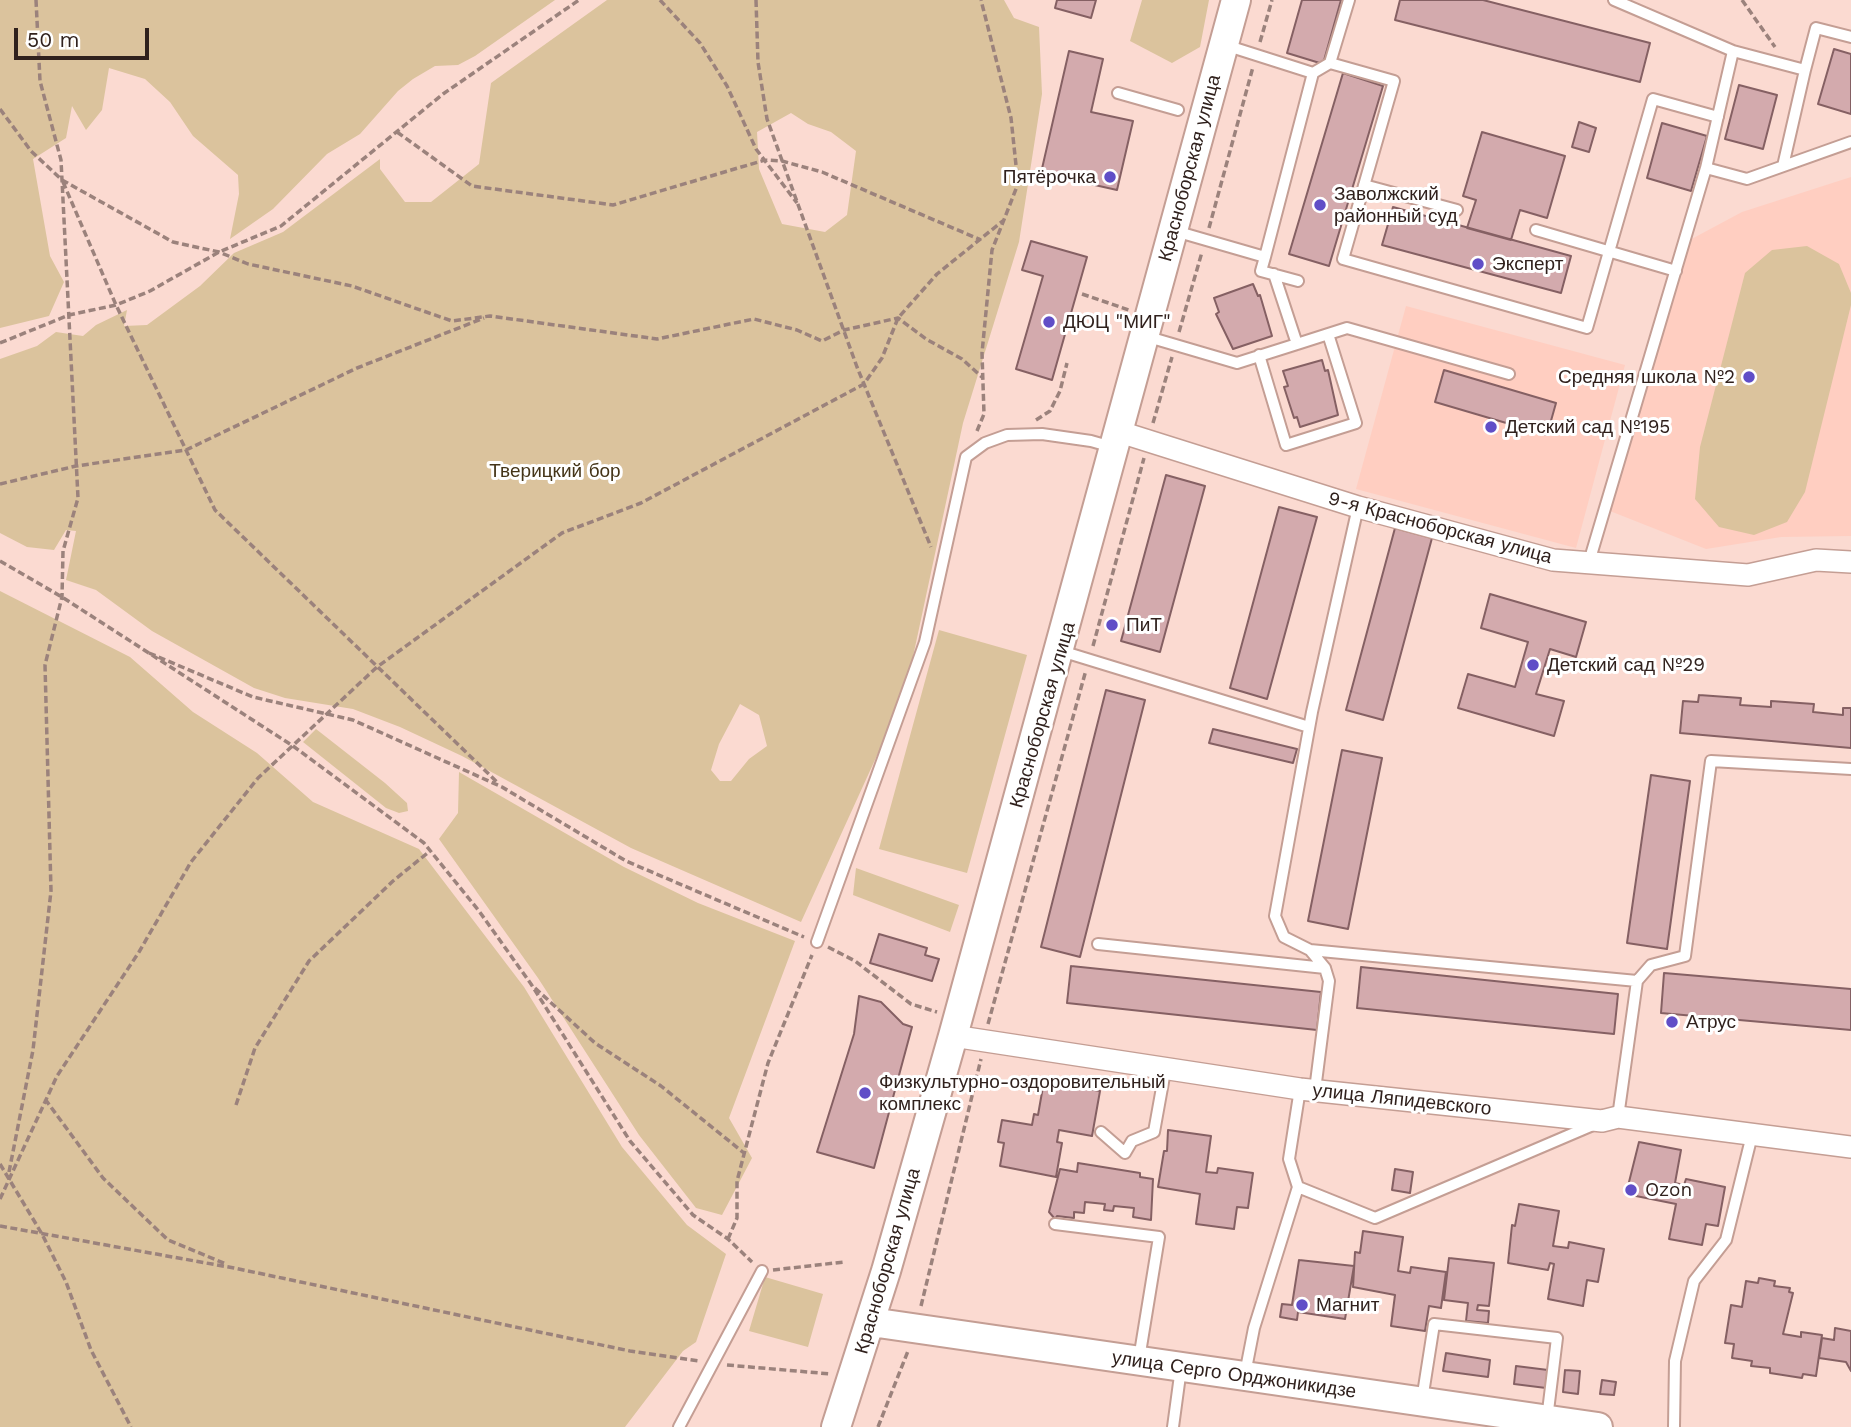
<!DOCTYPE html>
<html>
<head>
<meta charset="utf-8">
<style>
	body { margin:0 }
	#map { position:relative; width:1851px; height:1427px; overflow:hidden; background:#fbdad1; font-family:"Work Sans",sans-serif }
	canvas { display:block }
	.scale { position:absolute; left:14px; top:28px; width:135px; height:32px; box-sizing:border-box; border:4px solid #30211d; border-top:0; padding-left:9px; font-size:21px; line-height:24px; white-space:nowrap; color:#30211d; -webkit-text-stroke:5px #fff; paint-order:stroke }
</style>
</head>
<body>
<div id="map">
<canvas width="1851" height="1427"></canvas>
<div class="scale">50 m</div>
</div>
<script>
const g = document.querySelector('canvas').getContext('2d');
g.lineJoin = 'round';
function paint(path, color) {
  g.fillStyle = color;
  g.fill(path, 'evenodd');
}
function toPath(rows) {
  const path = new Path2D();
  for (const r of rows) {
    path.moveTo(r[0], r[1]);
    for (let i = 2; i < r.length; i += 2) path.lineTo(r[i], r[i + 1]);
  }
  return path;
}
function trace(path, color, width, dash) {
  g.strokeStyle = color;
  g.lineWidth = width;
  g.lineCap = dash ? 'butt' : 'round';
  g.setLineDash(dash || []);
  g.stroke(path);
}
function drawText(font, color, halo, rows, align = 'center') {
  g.font = font + ' "Work Sans",sans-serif';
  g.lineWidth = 6;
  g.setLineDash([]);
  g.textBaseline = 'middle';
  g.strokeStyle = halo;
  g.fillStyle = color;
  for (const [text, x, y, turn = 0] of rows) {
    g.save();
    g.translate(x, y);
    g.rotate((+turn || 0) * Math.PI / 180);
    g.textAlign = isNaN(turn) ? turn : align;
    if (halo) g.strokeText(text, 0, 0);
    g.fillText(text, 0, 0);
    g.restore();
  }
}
const built = toPath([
	[1851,177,1851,536,1781,537,1706,549,1610,511,1686,242,1742,212],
	[1406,306,1625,365,1576,548,1356,489]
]);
const green = toPath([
	[0,0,555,0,475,56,458,65,435,66,413,79,398,91,360,134,327,154,273,209,230,239,239,194,238,175,193,136,170,102,145,79,109,68,102,110,86,130,72,106,66,138,33,159,50,256,64,282,49,316,0,328],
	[607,0,1004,0,1014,18,1039,27,1042,94,1019,242,963,423,905,694,801,922,631,848,462,756,400,727,353,709,285,698,254,688,152,631,96,590,66,580,76,531,66,530,54,550,27,547,0,533,0,359,37,346,56,332,83,336,96,325,127,310,124,326,147,325,200,286,234,253,283,232,380,159,380,169,405,202,431,202,479,164,491,83],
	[791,113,808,124,831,132,856,151,847,215,825,232,782,224,759,169,757,132],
	[740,704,759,715,767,746,749,759,731,781,720,781,711,770,719,744],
	[1142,0,1209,0,1200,47,1172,63,1130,41],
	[1807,246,1839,264,1851,293,1851,305,1805,492,1787,522,1754,535,1719,527,1695,499,1700,447,1745,273,1772,250],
	[0,591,130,657,193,712,257,753,313,802,419,849,524,987,622,1147,687,1225,726,1254,696,1342,683,1351,625,1427,0,1427],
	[939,630,1027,655,967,873,879,849],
	[316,729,385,783,407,803,408,811,399,813,386,808,303,742],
	[459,772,624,867,698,903,795,941,729,1118,752,1158,722,1215,696,1208,639,1135,538,978,439,839,458,813],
	[856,868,959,905,950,932,853,895],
	[765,1277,823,1294,808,1347,749,1331]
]);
const building = toPath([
	[1057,0,1096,0,1091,18,1055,8,1057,0],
	[1302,0,1341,0,1323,64,1287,53,1302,0],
	[1400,0,1483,0,1650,43,1640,82,1395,20,1400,0],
	[1834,49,1851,54,1851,114,1818,104,1834,49],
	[1069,51,1103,59,1091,112,1133,121,1117,190,1041,173,1069,51],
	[1343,73,1383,86,1329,266,1289,254,1343,73],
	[1739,85,1777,95,1763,149,1725,139,1739,85],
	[1579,122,1596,128,1589,152,1572,147,1579,122],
	[1662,123,1707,136,1691,191,1647,178,1662,123],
	[1482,132,1565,156,1547,218,1520,210,1511,240,1467,228,1476,200,1463,196,1482,132],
	[1393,207,1571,256,1561,293,1382,245,1393,207],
	[1031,241,1087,257,1052,380,1016,369,1043,276,1022,270,1031,241],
	[1253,284,1258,296,1260,295,1272,336,1233,349,1216,314,1219,312,1214,298,1253,284],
	[1322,360,1325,371,1328,370,1338,415,1300,427,1297,417,1294,418,1284,387,1288,386,1283,371,1322,360],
	[1444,370,1556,403,1547,435,1435,402,1444,370],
	[1166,475,1205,486,1160,652,1121,641,1166,475],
	[1279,507,1317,517,1267,699,1230,688,1279,507],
	[1395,528,1432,538,1383,720,1346,710,1395,528],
	[1490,594,1586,622,1576,657,1550,649,1536,694,1564,701,1554,736,1458,708,1468,674,1515,687,1528,642,1481,628,1490,594],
	[1106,690,1145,700,1080,957,1041,947,1106,690],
	[1699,695,1741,698,1740,705,1771,707,1771,701,1814,704,1813,712,1843,715,1843,708,1851,708,1851,748,1680,733,1683,701,1698,702,1699,695],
	[1213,729,1297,749,1293,763,1209,743,1213,729],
	[1342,750,1382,758,1348,929,1308,921,1342,750],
	[1651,775,1690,781,1667,949,1627,943,1651,775],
	[879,934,927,948,925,955,939,959,932,981,870,963,879,934],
	[1071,966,1321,992,1317,1030,1067,1003,1071,966],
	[1361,967,1618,994,1614,1034,1357,1008,1361,967],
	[1664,973,1851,989,1851,1030,1661,1013,1664,973],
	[859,996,881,1002,903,1024,912,1027,874,1168,817,1152,854,1034,859,996],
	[1044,1081,1100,1091,1092,1136,1059,1130,1057,1142,1062,1143,1056,1177,1000,1166,1004,1143,998,1142,1002,1120,1032,1125,1034,1114,1038,1115,1044,1081],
	[1168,1130,1211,1136,1206,1172,1217,1173,1218,1168,1253,1173,1248,1208,1237,1207,1234,1229,1196,1224,1200,1194,1158,1187,1164,1151,1167,1151,1168,1130],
	[1639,1142,1681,1150,1675,1183,1684,1185,1686,1179,1725,1187,1718,1226,1706,1224,1702,1245,1669,1239,1676,1204,1626,1194,1639,1142],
	[1078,1163,1140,1173,1140,1177,1153,1179,1151,1220,1133,1217,1134,1208,1114,1206,1113,1211,1104,1210,1105,1204,1085,1202,1084,1213,1074,1212,1074,1218,1057,1216,1055,1219,1049,1212,1060,1169,1077,1172,1078,1163],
	[1395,1169,1413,1172,1410,1193,1392,1190,1395,1169],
	[1519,1204,1559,1211,1553,1246,1568,1248,1569,1242,1604,1249,1598,1282,1587,1280,1583,1306,1548,1299,1554,1264,1550,1263,1548,1270,1508,1263,1512,1225,1515,1226,1519,1204],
	[1363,1231,1403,1237,1398,1271,1410,1273,1411,1267,1446,1272,1441,1308,1429,1306,1425,1331,1391,1326,1395,1295,1353,1287,1355,1252,1360,1253,1363,1231],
	[1449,1258,1494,1263,1489,1306,1478,1305,1477,1310,1489,1311,1488,1323,1466,1321,1468,1303,1444,1300,1449,1258],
	[1299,1260,1354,1266,1345,1319,1298,1312,1297,1320,1280,1317,1282,1304,1292,1305,1299,1260],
	[1759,1278,1775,1281,1774,1286,1790,1288,1789,1292,1793,1293,1783,1334,1801,1337,1801,1332,1822,1335,1816,1376,1803,1374,1802,1378,1770,1373,1770,1368,1751,1366,1752,1361,1732,1358,1734,1344,1725,1343,1731,1305,1742,1307,1746,1281,1758,1283,1759,1278],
	[1835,1328,1851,1331,1851,1371,1846,1362,1819,1358,1822,1338,1834,1340,1835,1328],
	[1446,1353,1490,1360,1488,1377,1443,1371,1446,1353],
	[1516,1366,1548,1370,1546,1388,1514,1384,1516,1366],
	[1565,1370,1580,1371,1578,1394,1563,1392,1565,1370],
	[1602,1380,1616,1382,1614,1395,1600,1394,1602,1380]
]);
const path = toPath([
	[660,0,700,43,727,86,756,149,797,203],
	[756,0,758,62,767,119,857,367,931,547],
	[1742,0,1775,47],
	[1260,42,1272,0],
	[0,109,31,151,62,180,173,242,219,252,248,264,352,286,452,321,490,316,657,339,754,319,797,330,822,341,844,330,898,318,926,339,962,359,983,378],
	[397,132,472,186,613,205,765,160,782,161,822,172,981,240],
	[63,182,116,305,215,510,498,783],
	[1209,228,1253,67],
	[1082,294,1129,310],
	[1179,332,1202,252],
	[0,343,69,315,116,305,150,291,219,252,281,226,443,94,579,0],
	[1036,420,1050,411,1060,391,1067,363],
	[1153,423,1172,357],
	[977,431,984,414,982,353,992,250,1018,184,1011,118,981,0],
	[0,484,76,466,186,450,357,368,484,318],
	[0,561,62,597,293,746,424,843,479,911,531,984,630,1141,693,1215,728,1239,752,1262],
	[1093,646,1144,458],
	[149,653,253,697,353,720,502,787,626,861,804,937],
	[828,947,855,961,911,1004,937,1012],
	[535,988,595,1043,661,1086,744,1153],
	[988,1024,1086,670],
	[45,1099,103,1178,168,1240,226,1264],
	[236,1105,255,1048,309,961,393,881,430,851],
	[0,1164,42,1234,66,1282,91,1350,131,1427],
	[9,1172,33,1050,51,891,45,665,62,597,63,551,78,498,61,160,40,81,36,0],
	[0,1199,57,1076,139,952,191,862,258,778,377,667,562,533,641,503,864,384,882,358,898,318,937,274,1004,220],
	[0,1226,234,1268,630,1351,699,1361],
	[728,1239,737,1218,737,1181,768,1063,812,955],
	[773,1270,844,1262],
	[921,1306,981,1059],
	[727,1365,831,1374],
	[878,1427,908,1351]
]);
const service = toPath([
	[1614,0,1733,51,1706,168,1747,179,1851,142],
	[1225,45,1313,73,1330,63,1394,81,1343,259,1587,328,1653,99,1718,117],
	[1733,51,1805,70,1783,166],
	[1330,63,1349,0],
	[1805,70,1816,28,1851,37],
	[1118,93,1178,110],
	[1364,185,1457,210],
	[1536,230,1676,271],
	[1175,231,1265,257,1313,73],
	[1265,257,1261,271,1298,281],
	[1274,274,1297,344,1347,328,1509,374],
	[1145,336,1237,363,1297,344],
	[1259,355,1286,445,1356,423,1328,334],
	[1589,562,1706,168],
	[1061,651,1309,727],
	[817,942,925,642,966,457,985,443,1007,435,1042,434,1091,441,1105,445,1108,453],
	[1098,944,1325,968],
	[1310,950,1637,981],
	[1315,1090,1329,981,1325,968,1310,950,1284,937,1275,916,1312,712,1358,507],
	[1618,1117,1637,981,1651,965,1685,956,1711,761,1851,769],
	[1101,1132,1125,1153,1132,1141,1154,1132,1165,1071],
	[1298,1187,1375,1218,1593,1125],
	[1055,1224,1159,1237,1139,1359],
	[1245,1374,1254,1328,1298,1187,1289,1159,1300,1089],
	[1422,1400,1434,1324,1557,1338,1547,1419],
	[679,1427,762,1271],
	[1173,1427,1181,1368],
	[1674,1427,1675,1361,1694,1281,1726,1240,1752,1135]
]);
const minor = toPath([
	[1120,432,1358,507,1553,560,1748,575,1816,560,1851,562],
	[953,1036,1300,1089,1602,1121,1618,1117,1851,1147]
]);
const tertiary = toPath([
	[871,1322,1598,1427],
	[836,1427,886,1271,953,1036,1236,0]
]);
const markers = [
	[1110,177,7,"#604ec7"],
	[1320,205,7,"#604ec7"],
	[1478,264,7,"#604ec7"],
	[1049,322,7,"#604ec7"],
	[1749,377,7,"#604ec7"],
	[1491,427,7,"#604ec7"],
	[1112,625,7,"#604ec7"],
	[1533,665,7,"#604ec7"],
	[1672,1022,7,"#604ec7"],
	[865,1093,7,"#604ec7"],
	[1631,1190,7,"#604ec7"],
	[1302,1305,7,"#604ec7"]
];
const streetNames = [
	["Красноборская улица",1190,168,-75],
	["9-я Красноборская улица",1440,528,15],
	["Красноборская улица",1043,715,-74],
	["улица Ляпидевского",1402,1100,6],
	["Красноборская улица",888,1261,-74],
	["улица Серго Орджоникидзе",1234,1375,8]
];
const poiNames = [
	["Пятёрочка",1096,177,"right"],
	["Заволжский",1334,194],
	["районный суд",1334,216],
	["Эксперт",1492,264],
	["ДЮЦ \"МИГ\"",1063,322],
	["Средняя школа №2",1735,377,"right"],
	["Детский сад №195",1505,427],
	["ПиТ",1126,625],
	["Детский сад №29",1547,665],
	["Атрус",1686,1022],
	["Физкультурно-оздоровительный",879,1082],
	["комплекс",879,1104],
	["Ozon",1645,1190],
	["Магнит",1316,1305]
];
const parkNames = [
	["Тверицкий бор",555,471]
];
paint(built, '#ffcec1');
paint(green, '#dbc39d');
paint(building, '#d3aaad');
trace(building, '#856063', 2);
trace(service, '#c49e94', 14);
trace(minor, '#c49e94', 24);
trace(tertiary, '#c49e94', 32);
trace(path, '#9b827c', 3.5, [7, 3.5]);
trace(service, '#fff', 10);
trace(minor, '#fff', 21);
trace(tertiary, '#fff', 28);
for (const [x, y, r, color] of markers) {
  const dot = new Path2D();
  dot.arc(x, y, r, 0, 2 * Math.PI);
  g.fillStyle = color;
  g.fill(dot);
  trace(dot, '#fff', 2.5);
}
drawText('19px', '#30211d', '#fff', streetNames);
drawText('19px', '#30211d', '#fff', poiNames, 'left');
drawText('19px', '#453518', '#fff', parkNames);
</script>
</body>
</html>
